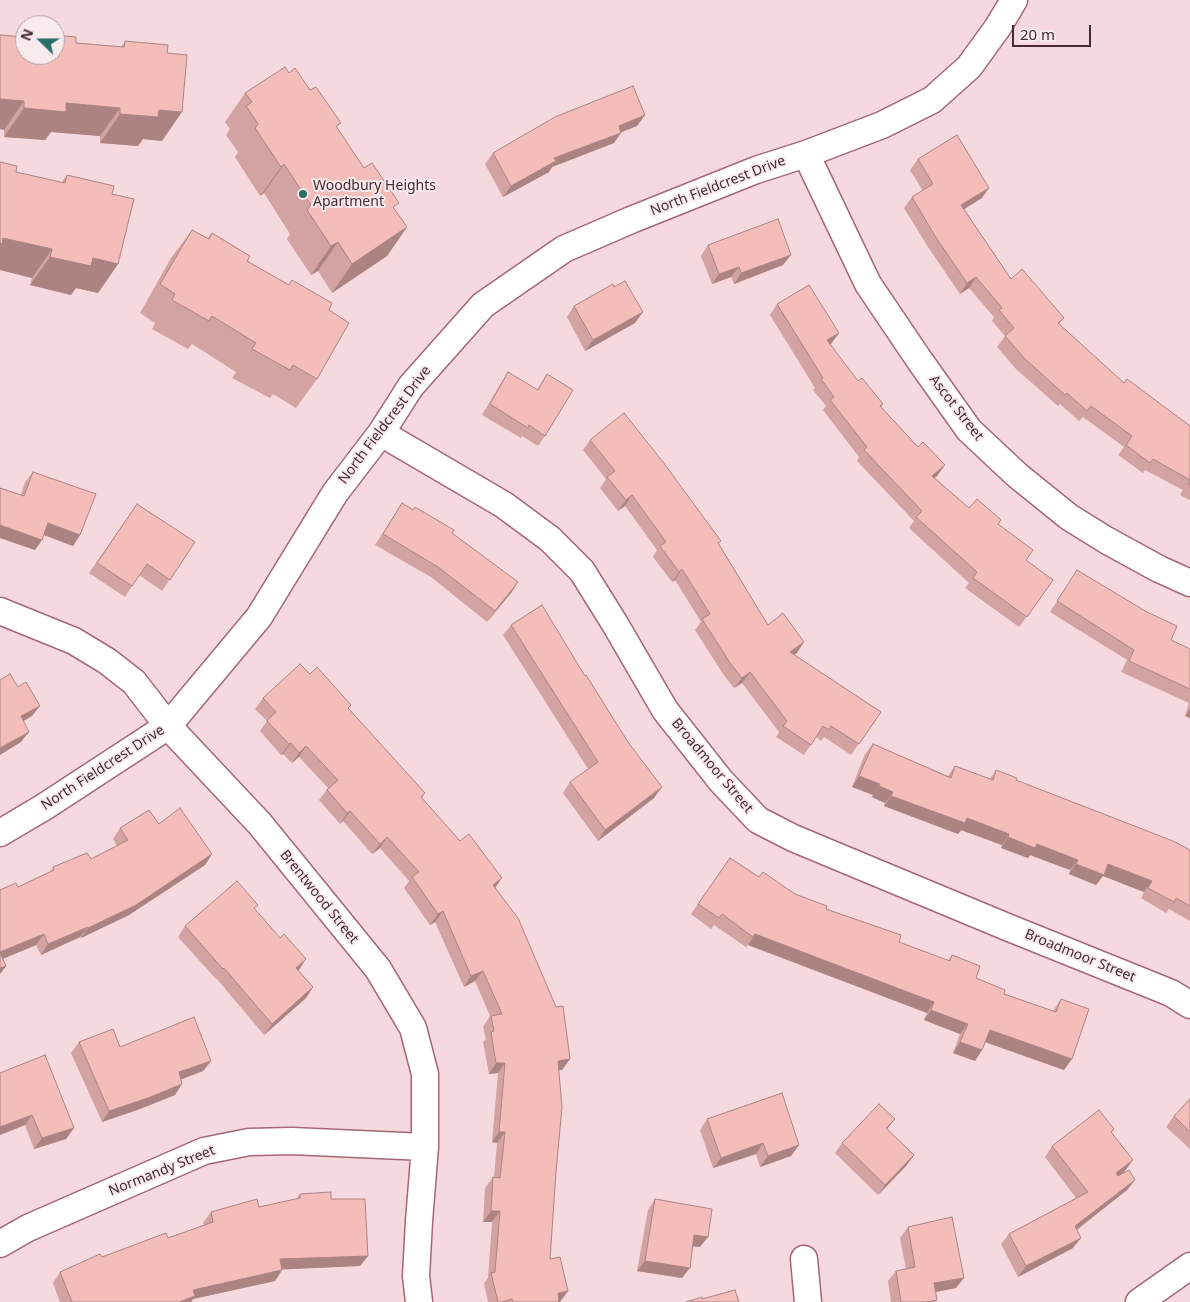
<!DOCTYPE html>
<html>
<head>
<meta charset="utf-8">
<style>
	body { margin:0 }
	#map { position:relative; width:1190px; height:1302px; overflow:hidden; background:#f6d9df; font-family:"Noto Sans",sans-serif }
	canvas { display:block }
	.north { position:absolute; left:15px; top:15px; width:50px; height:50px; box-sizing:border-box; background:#f9eaed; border:1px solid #b19ea2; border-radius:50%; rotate:292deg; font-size:14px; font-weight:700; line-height:20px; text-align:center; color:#462b32 }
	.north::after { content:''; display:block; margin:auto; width:18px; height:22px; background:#276e64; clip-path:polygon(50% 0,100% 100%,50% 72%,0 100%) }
	.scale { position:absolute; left:1012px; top:25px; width:79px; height:22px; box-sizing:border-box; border:2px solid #462b32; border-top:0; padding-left:6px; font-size:15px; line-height:18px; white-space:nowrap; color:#462b32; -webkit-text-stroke:4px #f9eaed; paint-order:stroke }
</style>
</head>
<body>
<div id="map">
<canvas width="1190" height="1302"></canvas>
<div class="north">N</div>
<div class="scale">20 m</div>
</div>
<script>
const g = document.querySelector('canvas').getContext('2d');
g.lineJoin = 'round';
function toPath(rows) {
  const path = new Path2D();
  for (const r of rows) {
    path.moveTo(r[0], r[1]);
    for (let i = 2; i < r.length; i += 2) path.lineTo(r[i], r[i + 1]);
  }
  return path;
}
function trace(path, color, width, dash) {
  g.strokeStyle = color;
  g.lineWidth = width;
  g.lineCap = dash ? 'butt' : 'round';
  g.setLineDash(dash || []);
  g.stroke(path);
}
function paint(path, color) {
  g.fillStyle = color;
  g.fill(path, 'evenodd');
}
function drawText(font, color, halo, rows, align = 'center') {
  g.font = font + ' "Noto Sans",sans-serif';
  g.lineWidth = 4;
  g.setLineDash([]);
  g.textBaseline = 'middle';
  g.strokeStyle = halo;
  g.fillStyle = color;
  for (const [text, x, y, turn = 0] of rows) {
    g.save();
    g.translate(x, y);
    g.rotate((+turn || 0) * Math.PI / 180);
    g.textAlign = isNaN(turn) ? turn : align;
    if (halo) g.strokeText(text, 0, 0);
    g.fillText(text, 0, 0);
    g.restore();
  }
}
const minor = toPath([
	[806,154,868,284,920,361,969,430,1017,475,1069,517,1106,540,1159,569,1190,583],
	[381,433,504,505,550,539,582,571,615,624,665,710,721,781,758,820,793,838,1007,927,1171,993,1190,1005],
	[0,611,74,641,107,661,134,682,168,726,260,824,378,969,413,1028,425,1074,425,1147,419,1221,416,1276,419,1302],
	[0,833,44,807,168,726,259,617,335,493,381,433,411,386,483,305,564,249,631,220,756,170,806,154,882,125,932,100,969,67,998,27,1014,0],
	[0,1244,28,1228,204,1151,249,1142,292,1141,425,1147],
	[804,1259,808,1302],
	[1139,1302,1190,1266]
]);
const wall = toPath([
	[0,35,121,47,125,41,167,53,162,141,143,139,138,146,100,143,100,136,51,132,45,140,4,137,4,130],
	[289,73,310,90,337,128,364,168,394,209,407,227,387,256,332,293,318,271,311,275,287,239,290,234,264,193,260,196,235,157,238,152,226,135,230,129,225,122,245,93],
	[645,115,637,126,621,132,614,143,552,167,549,172,503,197,485,164,493,153],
	[918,159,982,198,964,209,1011,279,1064,318,1059,324,1124,383,1190,426,1190,500,1180,495,1183,490,1145,470,1143,473,1118,455,1124,447,1083,417,1079,421,1060,404,1058,406,1016,369,997,347,1005,336,992,321,994,317,969,288,960,294,928,247,904,208,912,197,923,191,910,170],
	[0,162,16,172,61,183,67,175,112,194,118,264,98,293,76,288,71,295,30,285,32,278,0,270],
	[192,230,208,238,212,233,247,261,329,310,317,379,296,408,273,394,270,398,232,378,236,372,192,344,188,349,152,329,155,323,140,313,171,258],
	[708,245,783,265,734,284,731,277,712,284,701,256],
	[614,287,635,323,585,351,567,317,574,306],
	[777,304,839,333,830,344,858,381,883,404,881,407,918,447,945,465,935,478,969,508,998,524,1026,560,1053,580,1019,627,965,588,969,583,909,528,914,521,857,461,859,457,823,410,826,406,813,390,815,388,770,315],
	[508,372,537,390,547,374,545,436,538,446,522,436,521,438,482,415,501,383],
	[590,440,719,544,768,625,797,653,794,655,881,712,851,755,824,737,821,741,816,737,804,755,776,737,779,732,742,683,734,688,723,674,695,630,701,622,675,580,672,582,653,557,657,550,625,506,618,511,600,488,606,479,583,450],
	[33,472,80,535,73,546,44,535,35,550,0,538,0,488,21,495,25,482],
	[402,503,452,533,518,582,511,593,487,622,431,577,375,545],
	[137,504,195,542,162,591,139,575,125,597,89,573],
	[1077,570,1171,640,1190,649,1190,718,1185,716,1189,703,1121,672,1127,660,1050,612],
	[511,625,654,798,598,841,563,793,570,782,588,769,503,635],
	[310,674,349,709,425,793,422,798,495,888,570,1059,562,1070,559,1070,556,1172,550,1259,568,1291,560,1302,488,1302,484,1283,488,1278,492,1222,483,1222,485,1188,493,1177,494,1177,497,1143,492,1142,498,1073,489,1074,483,1042,486,1039,483,1027,490,1016,475,981,464,987,435,922,430,925,404,888,409,881,380,848,372,854,343,821,340,824,319,800,328,788,299,757,292,763,283,754,281,755,260,731,267,721,255,709,263,698],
	[873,744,948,776,955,766,990,779,996,770,1016,780,1190,850,1190,921,1169,909,1166,913,1141,898,1144,892,1103,876,1096,885,1069,874,1070,870,1030,855,1028,858,1001,848,1002,845,961,830,958,834,884,806,885,803,872,797,873,795,852,787,865,754],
	[159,824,212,854,205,865,129,915,81,938,80,937,41,955,36,945,2,959,6,966,0,974,0,890,18,887,50,872,53,867,91,859,117,846,113,839,120,828],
	[730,858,759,877,826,909,899,942,948,961,952,955,976,978,1004,994,1053,1011,1061,999,1064,1070,985,1042,982,1050,975,1061,953,1053,960,1034,924,1020,927,1013,748,945,746,947,714,925,711,929,691,914],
	[255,909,298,970,313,987,306,998,264,1035,217,979,216,979,178,937,185,926],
	[79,1042,120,1047,211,1061,203,1071,181,1079,175,1095,140,1109,102,1122,71,1053],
	[0,1073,74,1128,66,1139,34,1149,25,1125,0,1135],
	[1190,1099,1190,1149,1166,1127,1174,1116],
	[707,1119,799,1145,791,1156,760,1167,756,1154,713,1168,700,1130],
	[887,1129,914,1155,906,1166,878,1195,835,1153,842,1143],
	[1114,1129,1112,1132,1125,1171,1120,1175,1135,1180,1127,1190,1077,1230,1073,1248,1018,1277,1001,1244,1009,1234,1076,1198,1045,1157,1052,1146],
	[300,1194,331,1199,368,1256,360,1266,282,1269,282,1270,275,1281,193,1299,191,1302,60,1302,53,1283,60,1272,102,1257,168,1238,204,1225,203,1223,211,1212,259,1207,297,1199],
	[655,1199,700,1247,693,1246,682,1278,637,1271,648,1210],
	[908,1227,956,1288,935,1292,937,1300,935,1302,891,1302,888,1281,896,1271,906,1269,900,1238]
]);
const shadedWall = toPath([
	[0,99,24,101,4,130,0,129],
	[66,103,120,108,100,136,51,132,45,140,4,137,24,108],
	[159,110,182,112,162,141,143,139,138,146,100,143,120,114],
	[645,115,637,126,612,136,621,133,614,143,552,167,549,172,503,197,511,186,554,158,619,126],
	[284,164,264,193,260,196,281,167],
	[989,188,982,198,953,216,961,205],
	[407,227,387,256,332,293,352,264],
	[3,238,52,249,32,278,0,270,0,243],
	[338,242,318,271,311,275,331,246],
	[791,255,783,265,734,284,741,273],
	[50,257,93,258,118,264,98,293,76,288,71,295,30,285],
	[739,267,731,277,712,284,719,274],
	[976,277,969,288,960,294,967,283],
	[643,312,635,323,585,351,593,340],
	[839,333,831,344,819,351,827,340],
	[945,465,937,476,925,487,932,476],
	[632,495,625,506,618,511,626,500],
	[48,523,80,535,73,546,41,534],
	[0,525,42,540,35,550,0,538],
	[682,569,675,580,672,582,679,572],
	[518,582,511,593,487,622,495,611],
	[804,642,797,653,782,663,790,652],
	[750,672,742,683,734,688,742,678],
	[40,706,32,716,14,727,21,716],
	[1190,709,1190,718,1185,716],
	[29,732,21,742,0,755,0,748],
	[291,743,283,754,281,755,289,744],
	[306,746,299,757,292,763,299,753],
	[859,776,880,784,873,795,852,787],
	[879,786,893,792,885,803,872,797],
	[662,787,654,798,598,841,605,830],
	[891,796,967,818,1009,834,1002,845,961,830,958,834,884,806],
	[350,811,343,821,340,824,347,813],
	[387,837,380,848,372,854,380,844],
	[1008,837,1037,844,1078,860,1070,870,1030,855,1028,858,1001,848],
	[212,854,205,865,129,915,81,938,88,928],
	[1076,864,1108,864,1152,881,1144,892,1103,876,1096,885,1069,874],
	[502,878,495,888,493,885],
	[443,911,435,922,430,925,438,914],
	[88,927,80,937,41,955,48,944],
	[44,934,36,945,0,960,0,952],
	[755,934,934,1002,927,1013,748,945],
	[306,959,299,970,289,979,296,968],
	[6,966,0,974,0,968],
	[483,971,475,981,464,987,471,976],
	[313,987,306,998,264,1035,272,1024],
	[931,1010,968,1024,960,1034,924,1020],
	[990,1030,1072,1059,1064,1070,982,1041],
	[960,1042,982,1050,975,1061,953,1053],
	[570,1059,562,1070,550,1071,558,1061],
	[211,1061,203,1071,172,1083,179,1072],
	[496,1063,505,1063,498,1073,489,1074],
	[182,1084,175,1095,140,1109,102,1122,109,1111],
	[32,1115,25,1125,0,1135,0,1127],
	[895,1119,887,1129,886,1128],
	[74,1128,66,1139,34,1149,42,1138],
	[499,1132,505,1132,497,1143,492,1142],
	[763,1143,756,1154,713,1168,721,1158],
	[799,1145,791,1156,760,1167,768,1156],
	[914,1155,906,1166,878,1195,885,1185],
	[1133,1160,1125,1171,1108,1184,1116,1173],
	[1135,1180,1127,1190,1067,1237,1075,1226],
	[491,1211,500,1211,492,1222,483,1222],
	[694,1235,708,1237,700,1247,687,1246],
	[1081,1238,1073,1248,1018,1277,1026,1266],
	[368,1256,360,1266,272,1270,280,1259],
	[645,1261,690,1268,682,1278,637,1271],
	[282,1270,275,1281,193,1299,191,1302,179,1302,193,1290],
	[964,1278,956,1288,926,1294,934,1283],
	[568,1291,560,1302,559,1302,558,1293]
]);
const building = toPath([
	[0,35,25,37,25,55,55,55,55,35,76,37,76,43,124,47,125,41,168,45,167,53,187,55,182,112,159,110,158,117,120,114,120,108,66,103,66,112,24,108,24,101,0,99,0,35],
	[285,67,289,73,295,68,310,90,316,87,341,123,336,126,364,168,372,163,399,203,393,207,407,227,352,264,338,242,331,246,307,210,311,205,284,164,281,167,255,128,258,124,246,106,252,102,245,93,285,67],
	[633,86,645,115,619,126,621,133,554,158,556,161,511,186,493,153,555,117,633,86],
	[957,135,989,188,961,205,1011,279,1022,269,1064,318,1058,323,1124,383,1127,379,1190,426,1190,485,1188,484,1190,480,1153,459,1150,463,1126,445,1132,436,1091,406,1087,411,1067,393,1065,395,1024,358,1005,336,1014,328,999,310,1002,308,976,277,967,283,935,236,912,197,933,184,918,159,957,135],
	[0,162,17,166,16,172,65,183,67,175,114,186,112,194,134,199,118,264,93,258,91,266,50,257,52,249,3,238,2,244,0,243,0,162],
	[778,219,791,255,741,273,739,267,719,274,708,245,778,219],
	[192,230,209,239,212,233,250,256,247,261,289,285,292,280,332,303,329,310,349,323,317,379,293,365,290,370,252,349,256,343,212,316,209,321,172,300,175,294,160,284,192,230],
	[625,281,643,312,593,340,574,306,613,284,614,287,625,281],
	[809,285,839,333,827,340,858,381,862,378,883,404,880,406,918,447,923,442,945,465,932,476,969,508,977,499,1001,520,998,524,1033,550,1026,560,1053,580,1027,617,973,578,977,572,916,517,922,511,864,450,867,447,830,400,834,397,821,379,823,378,777,304,809,285],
	[508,372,538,390,547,374,573,390,545,436,529,425,528,428,490,404,508,372],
	[624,413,663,462,721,541,718,543,768,625,783,613,804,642,790,652,881,712,859,744,831,726,829,730,823,726,811,745,783,726,787,721,750,672,742,678,730,663,702,619,710,614,682,569,679,572,660,546,666,542,632,495,626,500,607,477,615,471,590,440,624,413],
	[33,472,96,494,80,535,48,523,42,540,0,525,0,488,24,496,33,472],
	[402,503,413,510,415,507,454,530,452,533,518,582,495,611,438,567,383,534,402,503],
	[137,504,195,542,170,580,147,564,132,586,97,563,137,504],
	[1077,570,1147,612,1177,626,1171,640,1190,649,1190,689,1129,661,1134,650,1057,601,1077,570],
	[542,605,585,676,586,675,628,742,662,787,605,830,570,782,598,762,511,625,542,605],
	[300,664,310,674,317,667,351,705,348,708,425,793,421,797,460,841,469,834,502,878,493,885,518,918,556,1007,563,1006,570,1059,558,1061,562,1107,556,1172,550,1259,560,1257,568,1291,558,1293,559,1302,513,1302,512,1299,502,1302,498,1302,491,1273,495,1272,500,1211,491,1211,493,1177,500,1178,505,1132,499,1132,505,1063,496,1063,491,1032,494,1031,491,1016,502,1014,483,971,471,976,443,911,438,914,412,877,419,872,387,837,380,844,350,811,347,813,327,790,338,780,306,746,299,753,291,743,289,744,267,721,276,712,263,698,300,664],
	[10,674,18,687,26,682,40,706,21,716,29,732,0,748,0,680,10,674],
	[873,744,951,778,955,766,993,780,996,770,1017,778,1016,780,1173,841,1190,850,1190,906,1176,898,1174,902,1148,888,1152,881,1108,864,1104,875,1076,864,1078,860,1037,844,1035,848,1008,837,1009,834,967,818,965,823,891,796,893,792,879,786,880,784,859,776,873,744],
	[180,808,212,854,136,905,88,928,88,927,48,944,44,934,0,952,0,890,16,883,18,887,54,870,53,867,87,853,91,859,128,840,120,828,149,810,159,824,180,808],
	[730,858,759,877,763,872,795,894,827,906,826,909,901,935,899,942,950,961,952,955,980,966,976,978,1005,990,1004,994,1056,1012,1061,999,1089,1009,1072,1059,990,1030,982,1050,960,1042,968,1024,931,1010,934,1002,755,934,753,937,722,914,719,918,698,904,730,858],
	[237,881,258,905,254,908,280,938,284,934,306,959,296,968,313,987,272,1024,224,968,223,969,185,926,237,881],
	[0,953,6,966,0,968,0,953],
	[194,1017,211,1061,179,1072,182,1084,148,1098,109,1111,79,1042,113,1029,120,1047,194,1017],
	[45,1055,74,1128,42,1138,32,1115,0,1127,0,1073,45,1055],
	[782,1093,799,1145,768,1156,763,1143,721,1158,707,1119,782,1093],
	[1190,1099,1190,1132,1174,1116,1190,1099],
	[879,1104,895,1119,886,1128,914,1155,885,1185,842,1143,879,1104],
	[1099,1110,1114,1129,1111,1132,1133,1160,1116,1173,1118,1176,1129,1170,1135,1180,1075,1226,1081,1238,1026,1266,1009,1234,1088,1192,1052,1146,1099,1110],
	[331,1192,331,1199,365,1199,368,1256,280,1259,282,1270,193,1290,195,1296,179,1302,72,1302,60,1272,100,1254,102,1257,166,1233,168,1238,213,1222,211,1212,257,1199,259,1207,300,1198,300,1194,331,1192],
	[655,1199,712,1209,708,1237,694,1235,690,1268,645,1261,655,1199],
	[952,1217,964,1278,934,1283,937,1300,926,1302,901,1302,896,1271,915,1267,908,1227,952,1217],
	[735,1290,739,1302,686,1302,702,1297,702,1299,735,1290]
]);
const markers = [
	[303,194,5,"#276e64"]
];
const poiNames = [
	["Woodbury Heights",313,186],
	["Apartment",313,202]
];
const streetNames = [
	["North Fieldcrest Drive",718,186,-21],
	["Ascot Street",956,408,52],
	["North Fieldcrest Drive",385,425,-53],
	["Broadmoor Street",712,766,50],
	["North Fieldcrest Drive",103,768,-33],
	["Brentwood Street",319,897,51],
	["Broadmoor Street",1080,956,22],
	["Normandy Street",162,1171,-22]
];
trace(minor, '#a56677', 29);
trace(minor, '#fff', 26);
paint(wall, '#d2a3a0');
paint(shadedWall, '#ab8482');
paint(building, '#f4bdba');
trace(building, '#ab8482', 1);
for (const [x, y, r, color] of markers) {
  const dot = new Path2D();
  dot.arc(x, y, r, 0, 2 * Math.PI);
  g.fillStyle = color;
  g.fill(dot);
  trace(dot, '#f9eaed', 2);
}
drawText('14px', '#462b32', '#f9eaed', poiNames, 'left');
drawText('14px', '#462b32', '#f9eaed', streetNames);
</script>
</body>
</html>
